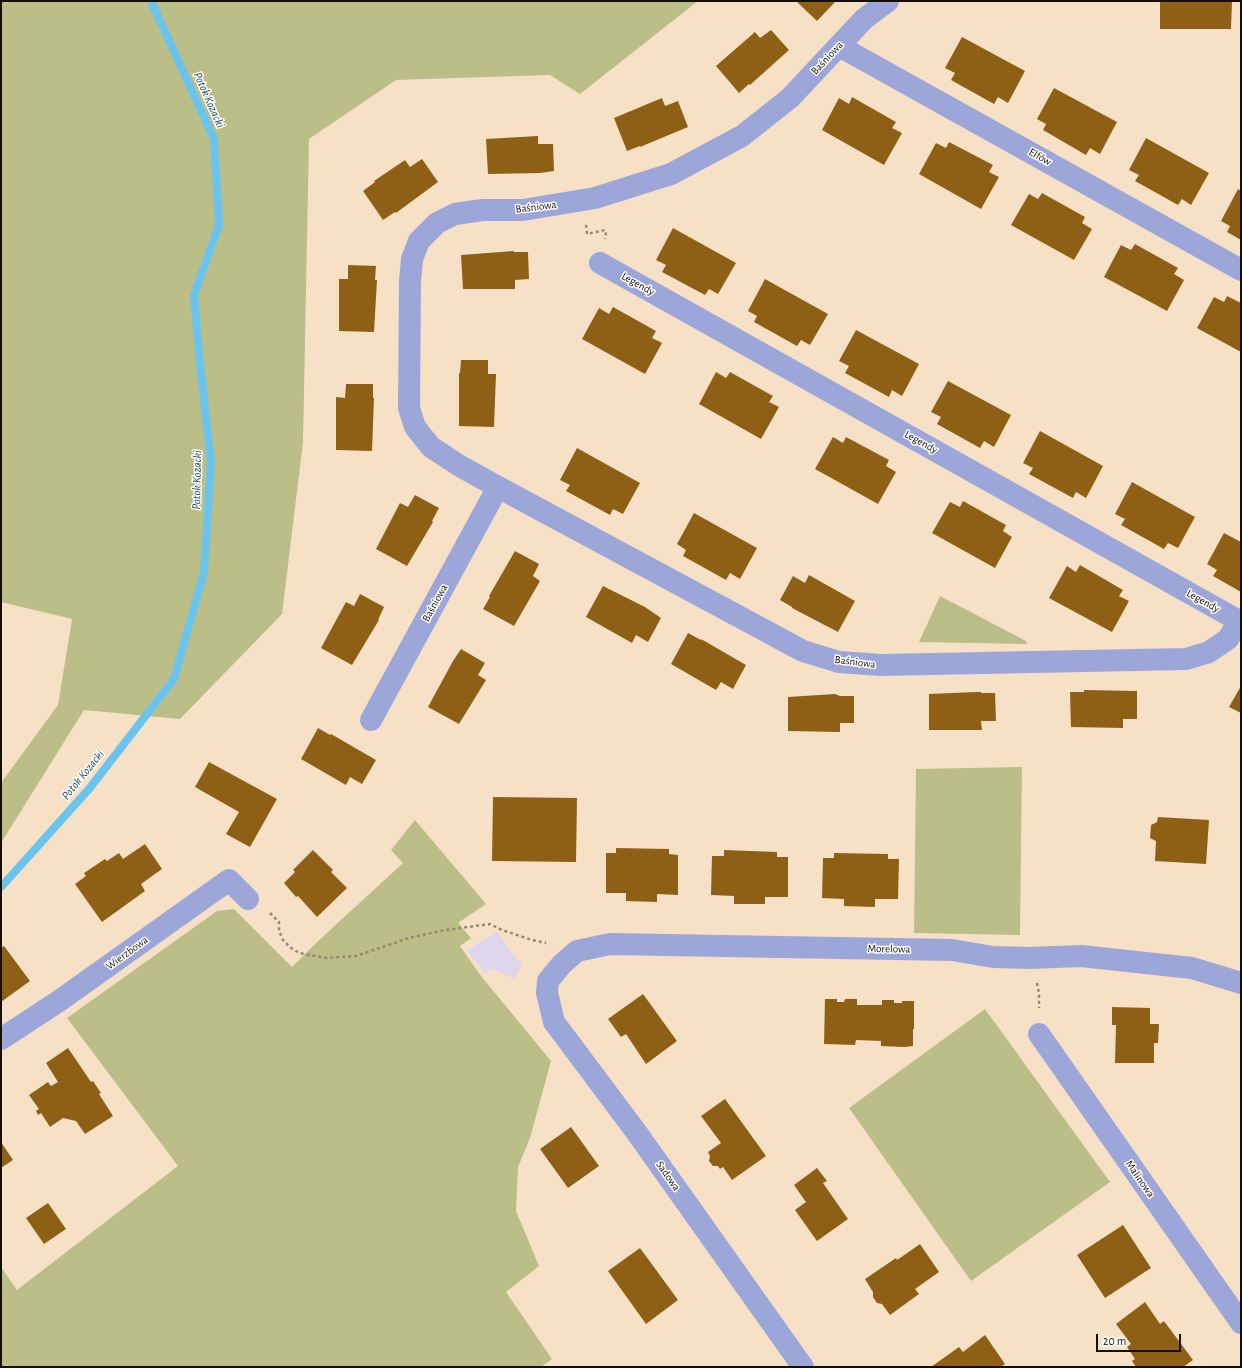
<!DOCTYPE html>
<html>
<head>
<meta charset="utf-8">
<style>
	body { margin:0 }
	#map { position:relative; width:1242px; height:1368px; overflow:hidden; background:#f6e1c6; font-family:"Alegreya Sans",sans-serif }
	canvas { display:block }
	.frame { position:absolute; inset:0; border:2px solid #160f06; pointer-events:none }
	.scale { position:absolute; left:1096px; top:1334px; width:85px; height:18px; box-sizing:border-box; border:2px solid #160f06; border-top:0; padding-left:5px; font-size:12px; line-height:14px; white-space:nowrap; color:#160f06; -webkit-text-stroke:3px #fff; paint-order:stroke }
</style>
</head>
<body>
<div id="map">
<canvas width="1242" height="1368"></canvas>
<div class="frame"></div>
<div class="scale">20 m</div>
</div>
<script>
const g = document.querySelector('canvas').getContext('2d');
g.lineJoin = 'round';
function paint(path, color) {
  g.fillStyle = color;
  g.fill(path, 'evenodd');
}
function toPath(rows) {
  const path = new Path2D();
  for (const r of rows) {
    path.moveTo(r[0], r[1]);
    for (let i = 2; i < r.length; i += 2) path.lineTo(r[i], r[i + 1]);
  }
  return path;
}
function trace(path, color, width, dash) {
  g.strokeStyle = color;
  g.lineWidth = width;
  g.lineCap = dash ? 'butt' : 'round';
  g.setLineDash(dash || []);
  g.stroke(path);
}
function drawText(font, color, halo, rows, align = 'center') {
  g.font = font + ' "Alegreya Sans",sans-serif';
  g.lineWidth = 3;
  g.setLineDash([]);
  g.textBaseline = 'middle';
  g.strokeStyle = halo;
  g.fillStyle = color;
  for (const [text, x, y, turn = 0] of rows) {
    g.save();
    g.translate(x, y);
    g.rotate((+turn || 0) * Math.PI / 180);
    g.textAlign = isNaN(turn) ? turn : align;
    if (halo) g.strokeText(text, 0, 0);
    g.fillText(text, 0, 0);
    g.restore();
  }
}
const industrial = toPath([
	[497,932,514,956,522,964,515,979,492,969,484,973,467,950]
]);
const green = toPath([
	[1,1,698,1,580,94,550,75,396,80,309,139,303,442,282,614,180,719,84,710,1,843,1,783,58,705,72,619,1,602],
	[940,596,1026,641,1027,644,919,642],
	[1022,767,1020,935,914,933,916,769],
	[415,820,486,904,458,923,471,938,460,946,481,976,551,1061,530,1138,518,1167,516,1211,539,1266,506,1292,552,1359,541,1367,1,1367,1,1267,17,1290,178,1166,67,1018,217,911,234,909,292,967,316,943,403,863,391,850],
	[985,1009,1110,1182,971,1281,849,1108]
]);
const stream = toPath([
	[1,887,89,789,174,679,204,572,211,462,200,364,194,295,219,225,214,139,151,1]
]);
const building = toPath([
	[796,1,836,1,817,21],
	[1160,1,1232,1,1231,29,1160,29],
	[771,30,789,50,750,85,749,84,739,93,716,66,755,32,760,38],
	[962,37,1025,71,1008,103,998,97,994,104,951,80,955,73,945,68],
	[1054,88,1117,122,1100,154,1090,148,1086,155,1043,130,1046,124,1037,119],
	[852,97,896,122,892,128,902,133,884,165,822,130,839,98,849,104],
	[662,98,665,106,678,101,688,127,640,147,640,146,627,151,614,118],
	[538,136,538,144,553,144,554,171,540,173,488,174,486,139],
	[1146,138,1209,173,1191,205,1182,199,1178,205,1135,181,1139,175,1129,170],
	[949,142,993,165,989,172,999,177,981,209,919,174,936,143,946,148],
	[422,159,438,182,396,213,395,212,383,220,363,191,375,182,374,181,405,160,410,167],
	[1238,189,1241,191,1241,240,1227,232,1230,226,1221,221],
	[1042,193,1085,217,1082,223,1092,229,1074,260,1011,225,1029,194,1038,199],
	[673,228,736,263,718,294,709,289,705,295,662,272,666,265,656,260],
	[1135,244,1178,268,1174,274,1184,280,1167,311,1104,277,1121,245,1131,250],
	[514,251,514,252,528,252,529,279,515,280,515,289,463,289,461,255],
	[348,265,376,266,375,280,377,280,374,332,339,331,339,279,348,279],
	[765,279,828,314,810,345,801,340,797,346,754,322,757,316,748,311],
	[1227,296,1241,303,1241,352,1197,328,1214,297,1224,302],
	[613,307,656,331,652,338,662,343,645,374,582,339,599,308,609,314],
	[856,330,919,364,902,396,892,390,889,397,845,373,849,366,839,361],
	[461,360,488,360,488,374,496,374,494,427,459,426,459,373,460,373],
	[716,372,726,378,730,372,773,396,769,402,779,407,761,439,699,404],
	[948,381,1011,415,994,447,984,441,980,448,937,424,941,417,931,412],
	[346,384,373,384,373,398,374,398,372,451,336,450,336,397,345,398],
	[1040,431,1103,466,1086,498,1076,492,1073,498,1029,474,1033,468,1023,463],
	[833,437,843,443,846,437,889,460,886,466,896,472,878,504,815,469],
	[577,448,640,483,623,514,613,509,610,515,566,491,570,485,560,480],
	[1132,482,1195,517,1178,548,1168,543,1164,549,1121,525,1125,519,1115,514],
	[415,495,439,508,432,521,433,522,407,566,376,549,400,503,408,507],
	[963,501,1006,525,1003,531,1012,537,995,568,932,533,950,502,960,507],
	[694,513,757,548,740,579,730,573,726,580,683,556,686,550,677,544],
	[1224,533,1241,542,1241,592,1213,576,1217,570,1207,564],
	[515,551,539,564,533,576,540,581,514,626,483,609,490,597,489,596],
	[1080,565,1123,590,1119,596,1129,601,1112,632,1049,598,1067,566,1076,572],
	[809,575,855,601,838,632,792,608,792,607,780,600,793,576,805,583],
	[603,586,645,607,661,618,648,642,636,635,632,643,586,617],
	[360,594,384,607,378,620,379,620,352,665,321,648,346,602,354,606],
	[688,633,701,640,701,639,746,665,733,689,721,682,716,690,671,664],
	[461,649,485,663,478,675,486,680,459,724,428,707,453,661],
	[1241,686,1241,713,1229,707],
	[1084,690,1137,691,1137,719,1123,719,1123,728,1071,727,1070,692,1084,692],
	[976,692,981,692,981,693,995,693,996,721,981,721,982,730,929,730,929,694],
	[835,694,840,696,854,696,854,723,840,723,840,732,788,731,788,697],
	[318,728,330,735,331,734,376,760,362,784,350,777,346,785,301,759],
	[209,762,277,799,250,847,226,834,239,812,195,787],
	[493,797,577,798,576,862,492,861],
	[1158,817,1209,820,1206,864,1155,861,1156,841,1150,838,1151,825,1157,822],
	[145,844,162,869,141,884,145,891,102,922,75,884,86,876,84,873,105,859,107,861,119,853,123,859],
	[616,848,669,849,669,854,678,855,678,895,657,894,657,902,626,901,626,893,606,893,606,853,616,853],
	[313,850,333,870,331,872,347,888,317,917,298,896,296,897,284,883,295,872,293,870],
	[724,850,777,852,777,857,788,857,788,897,765,897,765,904,734,904,734,896,711,895,712,856,724,856],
	[834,853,888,854,888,859,899,859,898,899,875,899,875,907,844,906,844,899,822,898,823,858,834,858],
	[4,946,30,981,1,1002,1,948],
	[643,994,677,1041,646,1064,626,1034,621,1037,608,1019],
	[825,999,837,999,837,1002,844,1002,845,999,857,999,857,1005,882,1005,882,1000,894,1000,894,1003,902,1003,902,1001,914,1001,914,1029,913,1029,913,1046,904,1047,881,1046,881,1041,856,1040,855,1045,824,1044],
	[1112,1007,1150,1008,1150,1024,1159,1024,1158,1043,1154,1043,1154,1063,1115,1063,1116,1025,1112,1025],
	[68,1048,91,1082,93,1081,101,1093,99,1094,113,1116,85,1134,76,1121,63,1118,50,1127,41,1113,38,1115,36,1111,39,1109,29,1095,48,1082,51,1086,58,1082,46,1063],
	[725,1099,766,1156,732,1180,723,1167,720,1169,718,1166,713,1166,709,1161,710,1156,708,1152,721,1143,701,1116],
	[571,1127,599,1166,568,1188,540,1149],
	[1,1142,13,1160,1,1168],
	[817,1168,827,1181,823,1183,848,1219,817,1241,795,1210,806,1202,794,1185],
	[48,1203,66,1229,44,1244,26,1218],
	[1123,1225,1151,1268,1105,1298,1077,1255],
	[920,1244,939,1272,915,1289,919,1294,890,1315,882,1304,877,1303,873,1297,873,1292,865,1279,896,1258,897,1260],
	[640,1248,678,1300,646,1324,608,1271],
	[1145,1302,1160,1324,1164,1321,1193,1360,1183,1367,1136,1367,1132,1361,1135,1359,1127,1347,1131,1344,1116,1324],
	[985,1335,1005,1364,1001,1367,931,1367,959,1347,963,1352]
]);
const path = toPath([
	[586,225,587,234,605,230,606,235,605,239],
	[270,913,279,922,279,931,283,940,291,948,299,953,326,958,356,956,409,938,445,930,490,924,502,930,532,940,546,943],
	[1037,983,1039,993,1039,1008]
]);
const minor = toPath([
	[888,1,864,19,790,98,742,136,671,174,595,198,523,210,483,210,455,214,437,223,419,241,412,259,410,281,409,408,415,427,431,447,460,466,498,487,803,651,839,662,881,665,1186,659,1209,652,1228,639,1239,621],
	[839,46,1241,270],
	[600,263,1241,622],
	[371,720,498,487],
	[1039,1034,1241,1323],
	[1,1039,59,1001,229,880,248,899],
	[803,1367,637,1133,554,1022,547,993,548,981,562,964,577,951,610,944,952,950,993,957,1030,958,1081,956,1192,968,1241,983]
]);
const streetNames = [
	["Baśniowa",827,58,-47],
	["Elfów",1040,157,29],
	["Baśniowa",536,207,-7],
	["Legendy",638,284,29],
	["Legendy",921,442,29],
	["Legendy",1203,601,29],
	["Baśniowa",435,603,-61],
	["Baśniowa",855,662,7],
	["Morelowa",889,949,1],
	["Wierzbowa",127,953,-36],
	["Sadowa",668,1176,55],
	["Malinowa",1140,1179,55]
];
const waterNames = [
	["Potok Kozacki",209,100,66],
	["Potok Kozacki",197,480,-89],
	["Potok Kozacki",83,775,-51]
];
paint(industrial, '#e0d6eb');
paint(green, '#bbbf87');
trace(stream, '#6bc4ed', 8);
paint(building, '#8e6015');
trace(path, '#978874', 2.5, [3, 3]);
trace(minor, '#9da6d8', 22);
drawText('11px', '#160f06', '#fff', streetNames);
drawText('italic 12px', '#1c4455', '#fff', waterNames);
</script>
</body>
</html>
